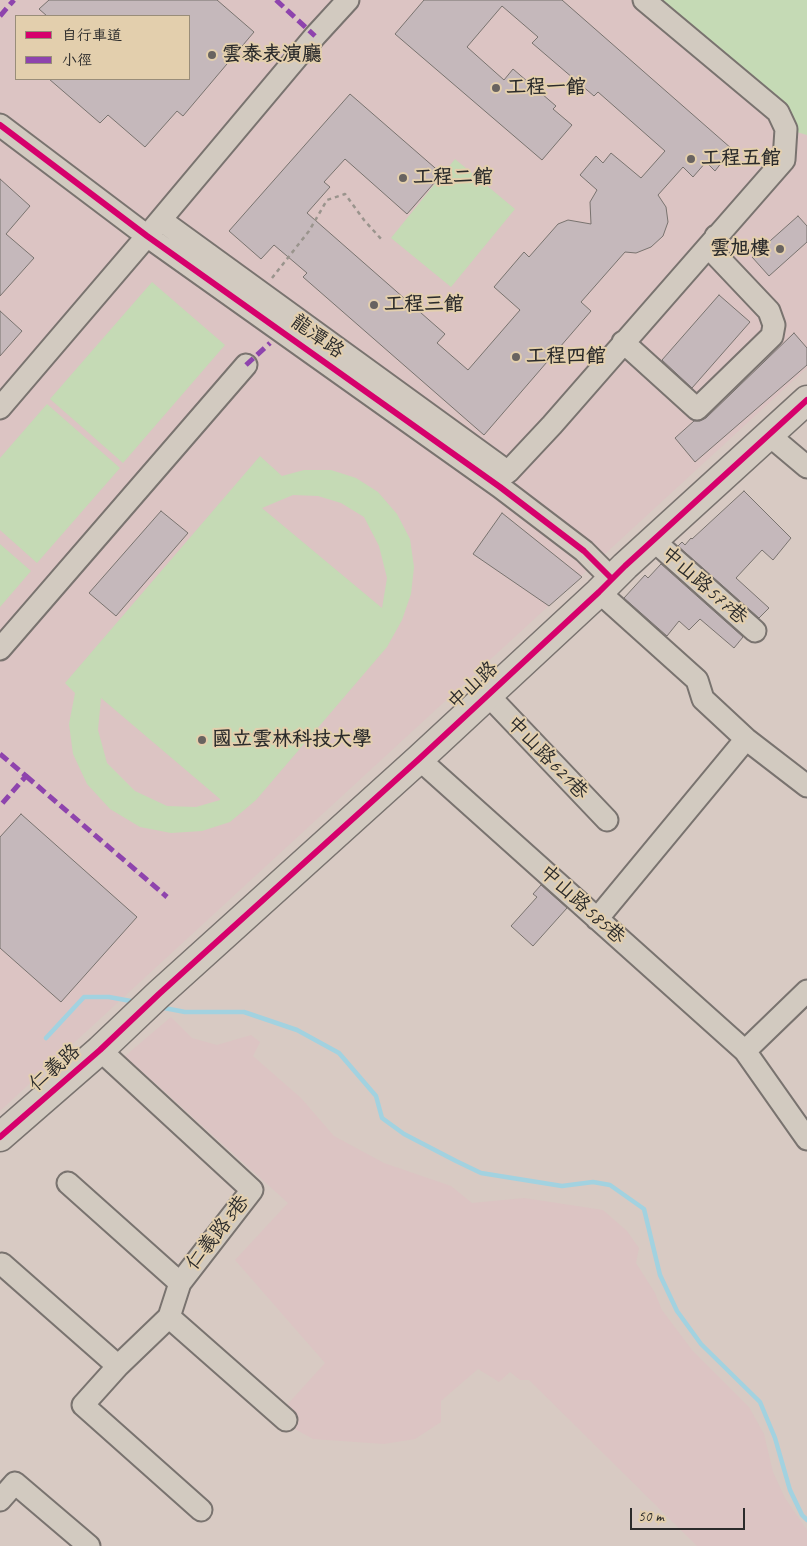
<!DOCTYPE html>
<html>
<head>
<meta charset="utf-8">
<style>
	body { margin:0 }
	#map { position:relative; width:807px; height:1546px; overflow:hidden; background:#d8cac3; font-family:Caveat,"LXGW WenKai TC",sans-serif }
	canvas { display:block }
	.legend { position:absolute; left:15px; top:15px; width:175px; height:65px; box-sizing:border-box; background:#e3cfad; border:1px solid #998d79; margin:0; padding:6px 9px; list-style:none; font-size:15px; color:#2b2b2b }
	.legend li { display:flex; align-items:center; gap:10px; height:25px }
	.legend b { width:25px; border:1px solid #998d79 }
	.scale { position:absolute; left:630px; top:1508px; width:115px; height:22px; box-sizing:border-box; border:2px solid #2b2b2b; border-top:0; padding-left:6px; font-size:15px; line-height:18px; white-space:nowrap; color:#2b2b2b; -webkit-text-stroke:4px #e3cfad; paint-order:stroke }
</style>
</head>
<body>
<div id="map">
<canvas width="807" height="1546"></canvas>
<ul class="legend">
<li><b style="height:6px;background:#d6006c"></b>自行車道</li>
<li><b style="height:6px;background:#8e44ad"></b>小徑</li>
</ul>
<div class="scale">50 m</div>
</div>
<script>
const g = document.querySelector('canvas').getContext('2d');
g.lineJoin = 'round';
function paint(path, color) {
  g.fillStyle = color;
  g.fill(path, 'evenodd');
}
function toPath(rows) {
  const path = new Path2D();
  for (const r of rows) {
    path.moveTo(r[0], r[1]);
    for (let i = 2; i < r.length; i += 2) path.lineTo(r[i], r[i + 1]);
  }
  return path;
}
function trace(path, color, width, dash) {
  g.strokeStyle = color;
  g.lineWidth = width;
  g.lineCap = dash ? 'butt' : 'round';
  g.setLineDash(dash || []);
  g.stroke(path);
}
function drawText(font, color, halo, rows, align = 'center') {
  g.font = font + ' Caveat,"LXGW WenKai TC",sans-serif';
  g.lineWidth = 4;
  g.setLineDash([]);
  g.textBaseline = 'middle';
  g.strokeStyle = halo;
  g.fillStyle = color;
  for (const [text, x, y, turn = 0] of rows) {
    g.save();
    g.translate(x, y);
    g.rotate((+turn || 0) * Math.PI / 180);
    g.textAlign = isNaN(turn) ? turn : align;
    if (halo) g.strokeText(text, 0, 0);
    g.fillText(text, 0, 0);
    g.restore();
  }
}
const built = toPath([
	[0,0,807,0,807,368,0,1111],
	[16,16,189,16,189,79,16,79],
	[171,1017,192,1038,217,1045,251,1035,260,1042,253,1056,301,1098,334,1136,384,1163,451,1186,472,1203,524,1198,603,1210,627,1231,639,1248,636,1263,655,1293,662,1310,692,1350,749,1407,764,1434,773,1472,785,1498,807,1530,807,1546,697,1546,529,1380,520,1380,510,1372,499,1382,478,1369,441,1401,441,1422,415,1439,384,1444,313,1439,275,1418,325,1363,235,1260,288,1203,125,1056]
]);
const green = toPath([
	[645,0,807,0,807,135,786,129],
	[455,159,515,209,451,287,391,238],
	[152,282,225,345,123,463,50,399],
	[47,404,120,468,37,563,0,530,0,458],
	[260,456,282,476,304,470,331,470,356,478,378,492,397,514,410,539,414,567,411,594,402,620,387,647,256,800,230,822,202,831,171,833,140,827,110,809,87,784,73,754,69,724,75,693,65,683],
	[293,495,318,496,341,503,364,517,379,546,387,578,382,608,262,508],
	[101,698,220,799,220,800,196,807,167,806,135,791,107,763,98,730],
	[0,544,31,571,0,607]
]);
const stream = toPath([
	[159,1007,185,1012,244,1012,297,1030,339,1053,376,1096,382,1118,404,1134,456,1161,481,1173,562,1186,593,1182,610,1185,644,1209,660,1275,677,1311,701,1344,760,1402,775,1438,790,1490,802,1515,807,1520],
	[46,1038,84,997,109,997,136,1002]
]);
const building = toPath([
	[49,0,217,0,254,32,183,116,177,111,145,147,108,115,100,123,49,79,189,79,189,16,47,16,39,9,49,0],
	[424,0,562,0,732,149,715,171,706,162,693,177,683,167,658,195,666,207,668,222,663,236,651,247,636,253,625,252,581,302,591,311,484,435,303,277,307,273,274,245,261,259,229,231,350,94,442,174,407,214,345,159,324,182,330,187,307,213,445,334,437,343,468,370,520,310,494,287,524,252,529,257,558,224,568,220,591,224,590,202,597,190,580,175,596,156,603,163,611,153,641,178,665,151,598,92,594,96,532,43,538,37,502,6,467,47,504,80,513,69,556,106,553,109,572,125,542,160,395,34,424,0],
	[0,179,30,206,6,234,34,258,0,296,0,179],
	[798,216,807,226,807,242,769,276,752,257,798,216],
	[719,295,750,322,692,388,662,360,719,295],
	[0,311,22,331,0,356,0,311],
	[794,333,807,348,807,365,695,462,675,438,694,421,700,421,706,418,794,333],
	[744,491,791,538,773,560,762,550,736,578,769,608,759,618,678,546,682,542,685,545,691,538,692,539,744,491],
	[161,511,188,533,116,616,89,593,161,511],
	[502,513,582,577,549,606,473,554,502,513],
	[661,564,743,637,734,648,700,619,689,630,679,621,667,636,624,598,645,575,648,578,661,564],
	[21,814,137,917,61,1002,0,948,0,837,21,814],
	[541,885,567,908,533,946,511,926,537,897,533,894,541,885]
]);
const path = toPath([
	[272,278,309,231,327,200,345,194,364,220,382,240]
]);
const minor = toPath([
	[0,125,147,236,500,487,584,551,612,579],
	[161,220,508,472,552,425,784,160,786,129,778,112,644,0],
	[623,342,697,409,772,336,774,325,769,311,715,254,716,236],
	[0,408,147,236,315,36,348,0],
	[769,435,807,467],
	[653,540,755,631],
	[599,592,697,680,703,699,746,739,807,786],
	[0,649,246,365],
	[488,695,607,820],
	[419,759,745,1051,807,1139],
	[597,919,746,739],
	[745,1051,807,991],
	[68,1183,180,1283],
	[2,1264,118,1366,169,1317,180,1283,252,1190,100,1050],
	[169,1317,286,1420],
	[118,1366,83,1405,201,1510],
	[0,1500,15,1483,89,1546]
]);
const major = toPath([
	[0,1137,100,1050,159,994,419,759,599,592,625,566,807,400]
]);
const quiet = toPath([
	[276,0,315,36],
	[0,16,14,0],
	[246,365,270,343],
	[0,754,26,776,0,806],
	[26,776,167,897]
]);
const cycleway = toPath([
	[0,125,147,236,500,487,584,551,612,579],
	[0,1137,100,1050,159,994,419,759,599,592,625,566,807,400]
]);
const markers = [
	[212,55,5,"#686360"],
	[496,88,5,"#686360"],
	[691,159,5,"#686360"],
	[403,178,5,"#686360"],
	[780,249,5,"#686360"],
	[374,305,5,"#686360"],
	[516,357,5,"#686360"],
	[202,740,5,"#686360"]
];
const poiNames = [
	["雲泰表演廳",222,55],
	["工程一館",506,88],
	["工程五館",701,159],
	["工程二館",413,178],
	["雲旭樓",770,249,"right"],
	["工程三館",384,305],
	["工程四館",526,357],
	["國立雲林科技大學",212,740]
];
const streetNames = [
	["龍潭路",317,337,35],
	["中山路577巷",704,586,41],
	["中山路",473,686,-43],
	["中山路621巷",547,758,46],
	["中山路585巷",582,905,42],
	["仁義路",55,1068,-41],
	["仁義路3巷",218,1233,-52]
];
paint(built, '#dcc4c3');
paint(green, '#c5dab5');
trace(stream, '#a2d2e0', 4.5);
paint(building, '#c5b8bb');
trace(building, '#79736f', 1);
trace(minor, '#79736f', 25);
trace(major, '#79736f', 31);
trace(path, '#9a948d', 2.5, [4, 4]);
trace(minor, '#d2cac0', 21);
trace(major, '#d2cac0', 28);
trace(quiet, '#8e44ad', 5, [10, 5]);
trace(cycleway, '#d6006c', 6);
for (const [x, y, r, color] of markers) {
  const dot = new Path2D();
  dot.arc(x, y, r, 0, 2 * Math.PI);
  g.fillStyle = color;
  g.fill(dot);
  trace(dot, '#e3cfad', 2);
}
drawText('bold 20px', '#2b2b2b', '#e3cfad', poiNames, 'left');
drawText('20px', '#2b2b2b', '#e3cfad', streetNames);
</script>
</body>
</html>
